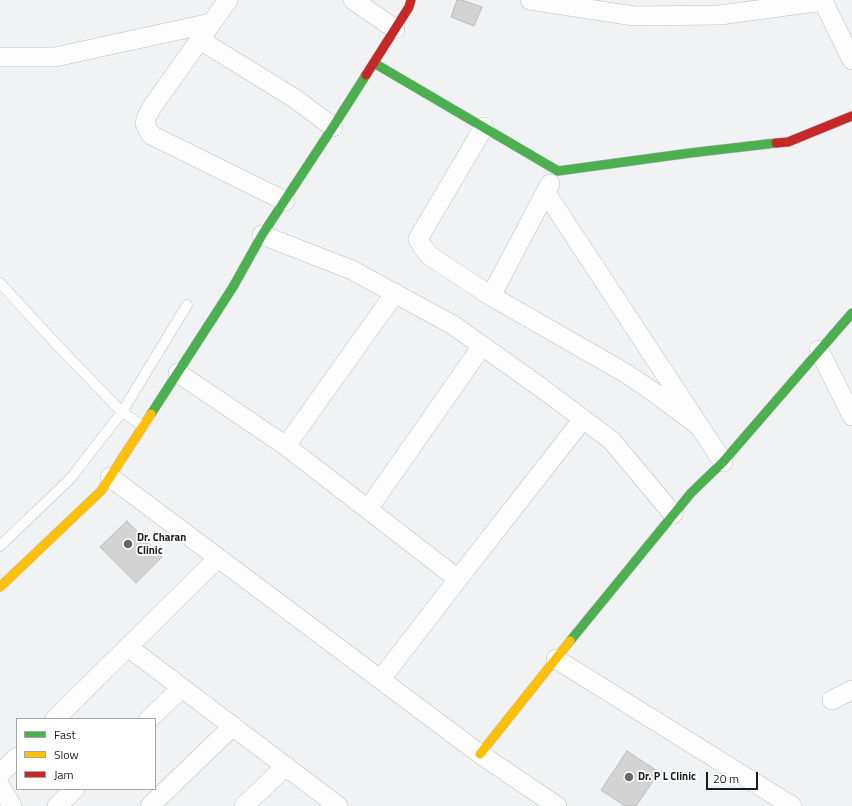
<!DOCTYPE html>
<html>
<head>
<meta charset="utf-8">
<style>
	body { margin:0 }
	#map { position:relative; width:852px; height:806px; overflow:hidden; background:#f0f2f4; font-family:"Titillium Web",sans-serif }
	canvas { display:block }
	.legend { position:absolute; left:16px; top:718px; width:140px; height:72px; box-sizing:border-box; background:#fff; border:1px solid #a4a4a5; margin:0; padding:5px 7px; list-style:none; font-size:12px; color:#1b1c1d }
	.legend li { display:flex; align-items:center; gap:8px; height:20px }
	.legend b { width:20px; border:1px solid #a4a4a5 }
	.scale { position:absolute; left:706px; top:772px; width:52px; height:18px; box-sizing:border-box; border:2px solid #1b1c1d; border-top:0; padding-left:5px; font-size:12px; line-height:14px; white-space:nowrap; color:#1b1c1d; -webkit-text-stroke:3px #fff; paint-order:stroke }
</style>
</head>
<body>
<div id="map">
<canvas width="852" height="806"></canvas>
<ul class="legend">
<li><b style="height:5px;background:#4caf50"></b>Fast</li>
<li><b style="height:5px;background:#ffc107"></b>Slow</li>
<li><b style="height:5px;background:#c62828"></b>Jam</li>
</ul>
<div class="scale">20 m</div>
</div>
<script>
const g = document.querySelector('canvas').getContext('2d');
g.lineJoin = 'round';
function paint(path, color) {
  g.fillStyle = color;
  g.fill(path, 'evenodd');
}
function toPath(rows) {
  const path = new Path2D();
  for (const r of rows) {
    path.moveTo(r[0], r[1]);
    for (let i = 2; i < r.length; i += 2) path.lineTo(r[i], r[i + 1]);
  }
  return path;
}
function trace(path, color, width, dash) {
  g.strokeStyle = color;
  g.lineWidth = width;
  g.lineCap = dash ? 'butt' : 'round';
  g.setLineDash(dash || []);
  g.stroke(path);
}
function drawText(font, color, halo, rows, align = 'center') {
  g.font = font + ' "Titillium Web",sans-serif';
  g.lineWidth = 3.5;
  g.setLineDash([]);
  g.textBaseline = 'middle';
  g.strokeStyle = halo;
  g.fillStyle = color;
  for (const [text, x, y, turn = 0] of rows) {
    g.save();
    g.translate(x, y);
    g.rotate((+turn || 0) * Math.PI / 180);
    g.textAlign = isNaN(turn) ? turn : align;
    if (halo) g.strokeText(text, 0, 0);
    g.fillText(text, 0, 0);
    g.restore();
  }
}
const building = toPath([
	[457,0,462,0,482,7,474,26,451,17,457,0],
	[127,521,162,557,136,583,100,547,127,521],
	[627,751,659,772,636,806,625,806,601,790,627,751]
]);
const lane = toPath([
	[0,283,58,346,122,412,143,426],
	[0,546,70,479,122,412,187,305]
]);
const street = toPath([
	[228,0,152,107,147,116,145,123,149,132,153,136,285,201],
	[353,0,395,29],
	[530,0,634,16,720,15,823,1,824,0],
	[823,1,852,60],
	[200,40,294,98,333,127],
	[0,57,55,57,211,23],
	[484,127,418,239,422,246,430,256,491,296,627,374,652,391,699,426],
	[546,193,723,462],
	[262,235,352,270,453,325,543,389,611,440,673,514],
	[491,296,550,184],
	[819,350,852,416],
	[178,373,286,446,458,579],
	[286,446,395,293],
	[110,477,480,754,557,806],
	[368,509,482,346],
	[128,647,338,806],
	[556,659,792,806],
	[381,679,458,579,583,419],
	[832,700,852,690],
	[55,719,218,558],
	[149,719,182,688],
	[0,774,17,757],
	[0,786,12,806],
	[57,806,75,789],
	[150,806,233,726],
	[244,806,286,766]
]);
const fast = toPath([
	[374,63,558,171,690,153,776,143],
	[151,414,233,287,262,235,333,127,366,75],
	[570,641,691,493,723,462,852,313]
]);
const slow = toPath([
	[0,587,101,491,151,414],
	[480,754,570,641]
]);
const jam = toPath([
	[366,75,409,7,411,0],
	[776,143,788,142,852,116]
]);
const markers = [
	[128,544,5,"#666768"],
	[629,777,5,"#666768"]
];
const poiNames = [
	["Dr. Charan",137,538],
	["Clinic",137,551],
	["Dr. P L Clinic",638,777]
];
paint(building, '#d3d3d4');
trace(building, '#bbbcbc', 1);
trace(lane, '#bebfc1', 11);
trace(street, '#bebfc1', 20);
trace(fast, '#bebfc1', 10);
trace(slow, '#bebfc1', 10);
trace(jam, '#bebfc1', 10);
trace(lane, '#fdfdfd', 10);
trace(street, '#fdfdfd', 19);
trace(fast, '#4caf50', 9);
trace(slow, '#ffc107', 9);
trace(jam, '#c62828', 9);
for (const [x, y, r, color] of markers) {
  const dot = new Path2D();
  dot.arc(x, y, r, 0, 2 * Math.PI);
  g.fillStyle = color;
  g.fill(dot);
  trace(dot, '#fff', 1.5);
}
drawText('bold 11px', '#1b1c1d', '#fff', poiNames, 'left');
</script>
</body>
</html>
